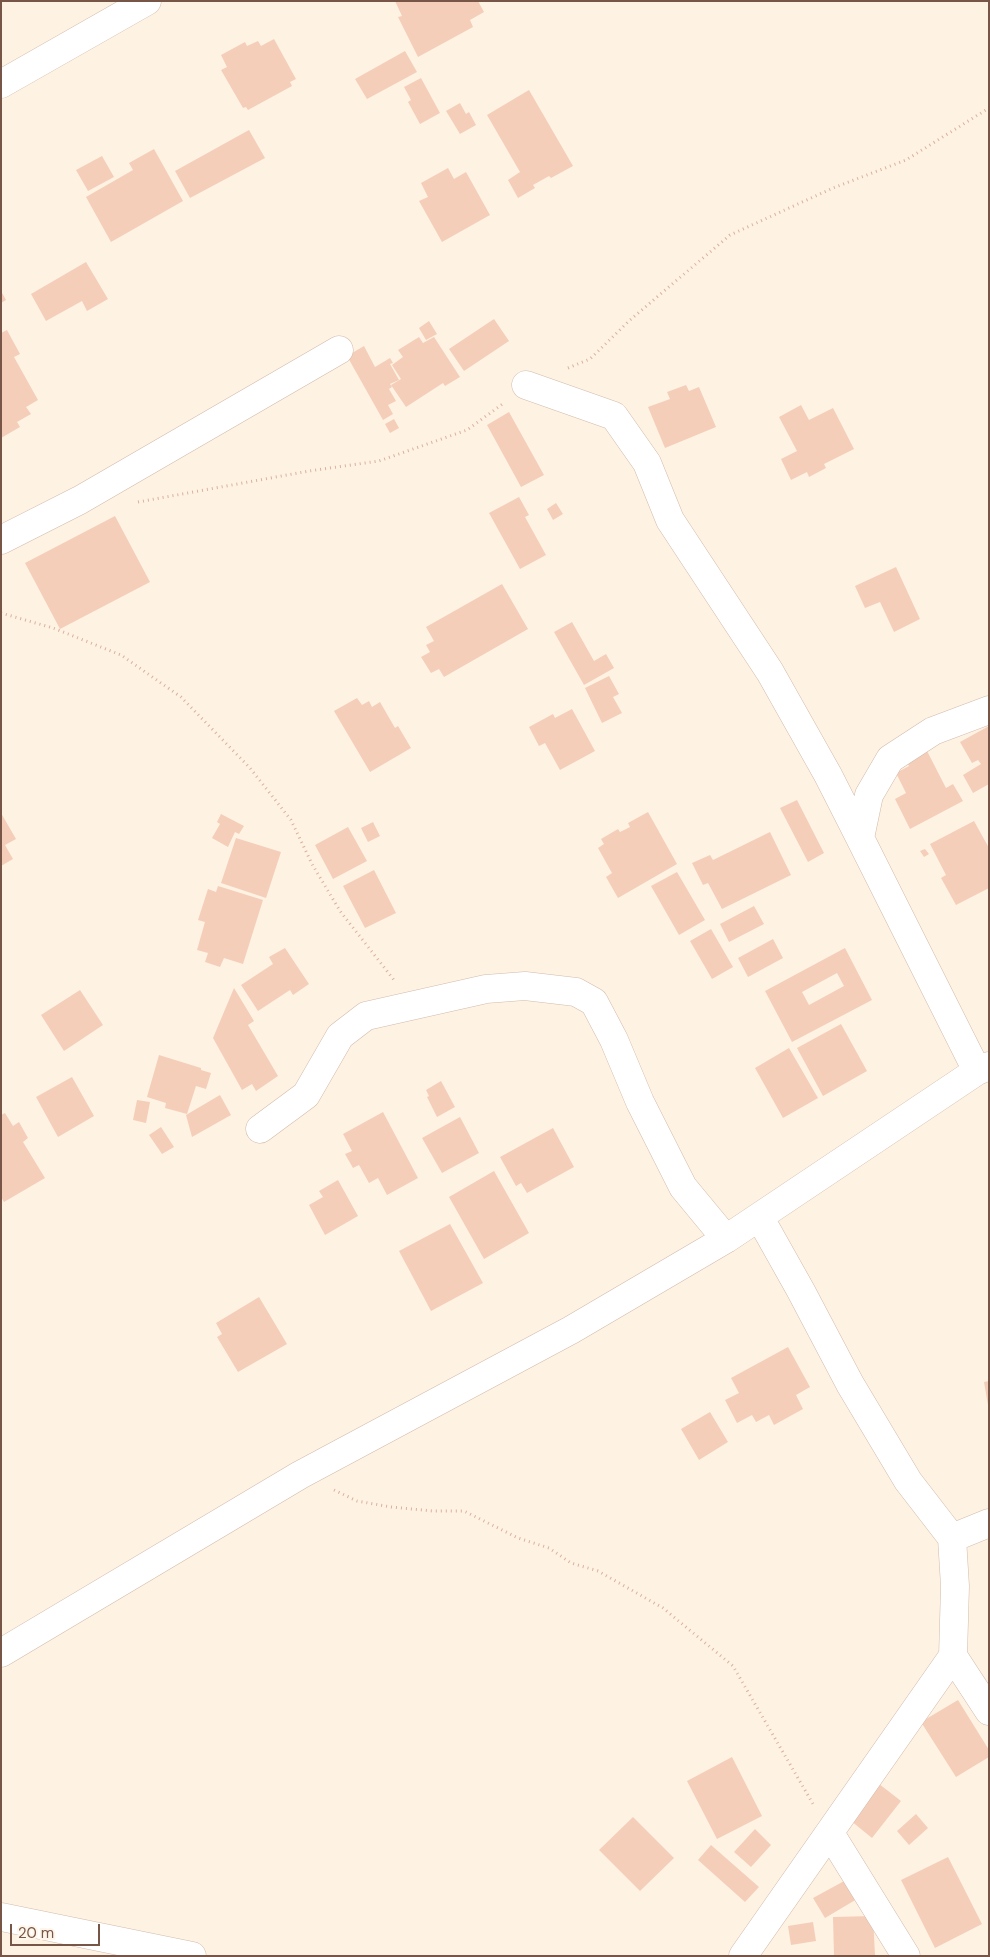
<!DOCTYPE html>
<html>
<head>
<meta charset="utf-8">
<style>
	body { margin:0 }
	#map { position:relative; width:990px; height:1957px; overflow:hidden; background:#fef2e3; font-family:"DM Sans",sans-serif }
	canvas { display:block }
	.frame { position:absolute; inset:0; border:2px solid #785647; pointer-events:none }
	.scale { position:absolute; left:10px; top:1924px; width:90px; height:22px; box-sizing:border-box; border:2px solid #785647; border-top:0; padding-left:6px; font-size:15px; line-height:18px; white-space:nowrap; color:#785647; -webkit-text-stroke:4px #fff6eb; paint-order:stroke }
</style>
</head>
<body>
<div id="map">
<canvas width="990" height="1957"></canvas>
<div class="frame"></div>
<div class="scale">20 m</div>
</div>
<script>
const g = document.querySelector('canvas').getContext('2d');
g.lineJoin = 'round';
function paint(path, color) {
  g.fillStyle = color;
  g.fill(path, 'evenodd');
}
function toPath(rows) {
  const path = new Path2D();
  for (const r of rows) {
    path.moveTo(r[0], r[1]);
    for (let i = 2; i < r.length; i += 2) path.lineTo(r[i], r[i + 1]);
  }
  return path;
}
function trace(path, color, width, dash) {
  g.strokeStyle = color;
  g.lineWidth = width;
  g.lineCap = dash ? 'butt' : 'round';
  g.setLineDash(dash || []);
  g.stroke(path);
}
const building = toPath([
	[395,1,478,1,484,12,470,20,473,27,418,57,398,17,402,16],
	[274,39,296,79,290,82,292,86,248,110,246,107,243,108,221,70,227,67,221,55,245,42,247,46,258,41,261,46],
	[405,51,417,72,367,99,355,79],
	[421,78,440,113,420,124,408,102,411,100,404,87],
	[529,90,573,166,551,178,549,176,533,185,535,188,518,198,508,180,520,172,487,115],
	[460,103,466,114,469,112,476,125,460,134,446,111],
	[249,130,265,158,190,198,175,171],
	[154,149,183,201,111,242,86,197,133,170,129,163],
	[102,156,114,177,88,191,76,170],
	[448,168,454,179,466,172,490,215,442,242,419,201,428,197,421,183],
	[86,262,108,299,87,311,82,301,46,321,31,294],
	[1,291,6,300,1,303],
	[494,319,509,341,464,371,449,349],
	[429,321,437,334,426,340,419,328],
	[7,330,20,354,14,357,38,400,26,407,31,414,17,422,20,427,1,438,1,333],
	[419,337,423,343,434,337,460,377,445,386,443,383,406,407,391,385,401,379,392,365,403,357,398,350],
	[364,346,375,367,390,358,393,363,390,364,399,380,390,384,392,387,389,389,396,401,388,405,393,414,383,420,347,356],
	[686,385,689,391,699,387,716,427,665,448,648,407,670,399,667,392],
	[801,405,809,420,833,408,854,449,824,464,826,468,809,477,807,472,791,480,781,459,797,451,779,417],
	[509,412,544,475,521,487,487,425],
	[394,419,399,428,390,433,385,424],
	[519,497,529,515,525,517,546,555,520,569,489,513],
	[556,503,563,514,553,520,547,509],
	[115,516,150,582,60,629,25,563],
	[896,567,920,619,894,632,880,602,865,608,855,586],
	[502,584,528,629,444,677,439,669,431,673,421,657,430,652,426,645,434,641,426,627],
	[572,622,594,661,606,654,614,668,584,685,554,632],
	[609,676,619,694,613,697,622,713,602,723,585,688],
	[357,698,362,705,369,701,372,707,380,702,395,728,398,726,411,748,370,772,334,711],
	[572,709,595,751,560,770,545,743,539,746,529,727,553,714,555,718],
	[989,726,989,784,973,793,963,775,981,764,978,760,972,763,960,742],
	[926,749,946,788,953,784,963,801,910,829,895,799,906,793,896,773,909,766,905,760],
	[797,800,824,853,808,862,780,808],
	[648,812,677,864,618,898,606,877,612,873,598,848,604,844,601,839,618,829,620,832,630,827,628,823],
	[1,813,16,839,5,845,13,859,1,866],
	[221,814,244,826,239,834,235,832,228,847,212,838,220,824,217,822],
	[974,821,989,848,989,888,956,905,941,878,946,875,930,844],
	[373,822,380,836,368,842,361,828],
	[348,827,367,861,333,879,315,845],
	[770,832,791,875,722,909,708,883,703,885,692,863,710,855,713,860],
	[236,838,281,852,266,898,221,883],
	[925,849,929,854,924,857,920,851],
	[374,870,396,913,365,928,343,886],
	[677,872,705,920,679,935,651,886],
	[218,886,263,900,243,964,224,958,220,967,205,962,208,953,197,950,205,922,198,920,208,889,216,892],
	[754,906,764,924,729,942,720,924],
	[711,929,733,967,712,979,690,941],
	[773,939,783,958,748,977,738,958],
	[285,948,309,984,293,995,290,990,258,1011,241,985,273,964,269,957],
	[845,948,872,1000,792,1042,765,991],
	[837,973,844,986,809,1005,802,992],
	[234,988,254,1021,248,1025,278,1076,256,1091,252,1084,242,1090,213,1038],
	[80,990,103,1025,64,1051,41,1015],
	[841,1024,867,1071,823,1096,797,1048],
	[789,1048,818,1098,783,1118,755,1068],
	[159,1055,201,1068,201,1070,211,1073,206,1089,196,1086,187,1114,165,1108,166,1103,147,1097],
	[72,1077,94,1116,58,1137,36,1097],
	[441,1081,455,1107,437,1117,427,1097,429,1096,426,1090],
	[220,1095,231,1115,192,1137,186,1115],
	[137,1100,150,1102,146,1123,133,1120],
	[383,1112,418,1178,387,1195,378,1178,369,1183,359,1165,353,1168,345,1154,352,1151,343,1134],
	[5,1113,13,1126,19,1122,28,1138,23,1142,45,1178,4,1202,1,1197,1,1115],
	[460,1117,479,1153,442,1173,422,1138],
	[161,1127,174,1147,162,1154,149,1135],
	[553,1128,574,1167,527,1193,521,1183,516,1186,500,1157],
	[494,1171,529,1233,484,1259,449,1197],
	[338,1180,358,1216,325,1235,309,1205,323,1197,319,1191],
	[450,1224,483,1283,431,1311,399,1251],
	[259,1297,287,1344,238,1372,217,1337,222,1334,216,1323],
	[788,1347,810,1387,796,1395,803,1409,774,1425,769,1415,756,1422,752,1415,737,1423,725,1400,739,1393,731,1378],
	[989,1381,989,1405,988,1405,984,1382],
	[710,1412,728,1442,699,1460,681,1429],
	[958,1700,989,1750,989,1757,956,1777,921,1722],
	[732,1757,762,1816,717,1839,687,1781],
	[874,1780,901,1801,872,1838,845,1816],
	[916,1814,928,1828,909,1845,897,1831],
	[633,1817,674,1858,640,1891,599,1850],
	[755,1829,771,1845,751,1867,734,1852],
	[711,1845,759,1887,745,1902,698,1860],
	[948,1857,982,1924,935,1948,901,1880],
	[846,1880,857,1899,825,1918,813,1898],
	[873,1916,875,1955,834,1956,833,1917],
	[813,1922,816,1941,791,1945,788,1926]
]);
const path = toPath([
	[568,368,590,359,630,320,730,235,833,188,906,160,989,108],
	[138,502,309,471,379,461,467,430,504,403],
	[1,613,53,628,121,655,181,697,250,768,291,820,312,864,340,911,394,980],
	[334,1490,357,1501,391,1507,433,1511,464,1511,518,1538,549,1548,571,1563,598,1571,663,1608,733,1666,813,1804]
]);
const minor = toPath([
	[1,84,147,1],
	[526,385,614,416,647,463,670,520,770,672,828,775,860,838],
	[1,540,80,500,339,350],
	[977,1071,860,838,869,795,890,759,933,731,989,710],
	[260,1129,306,1095,340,1036,366,1016,486,989,525,986,576,992,594,1002,614,1040,640,1102,683,1187,726,1239],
	[952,1538,989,1523],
	[1,1653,300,1475,571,1330,726,1239,977,1071,989,1066],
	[953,1656,989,1711],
	[830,1833,906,1956],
	[1,1917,192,1956],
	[743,1956,953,1656,955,1586,952,1538,908,1481,850,1384,801,1291,760,1218]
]);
paint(building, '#f5ceb9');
trace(minor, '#d2bbab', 29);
trace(path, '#dab19c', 3, [1, 4]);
trace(minor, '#fff', 28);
</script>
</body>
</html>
